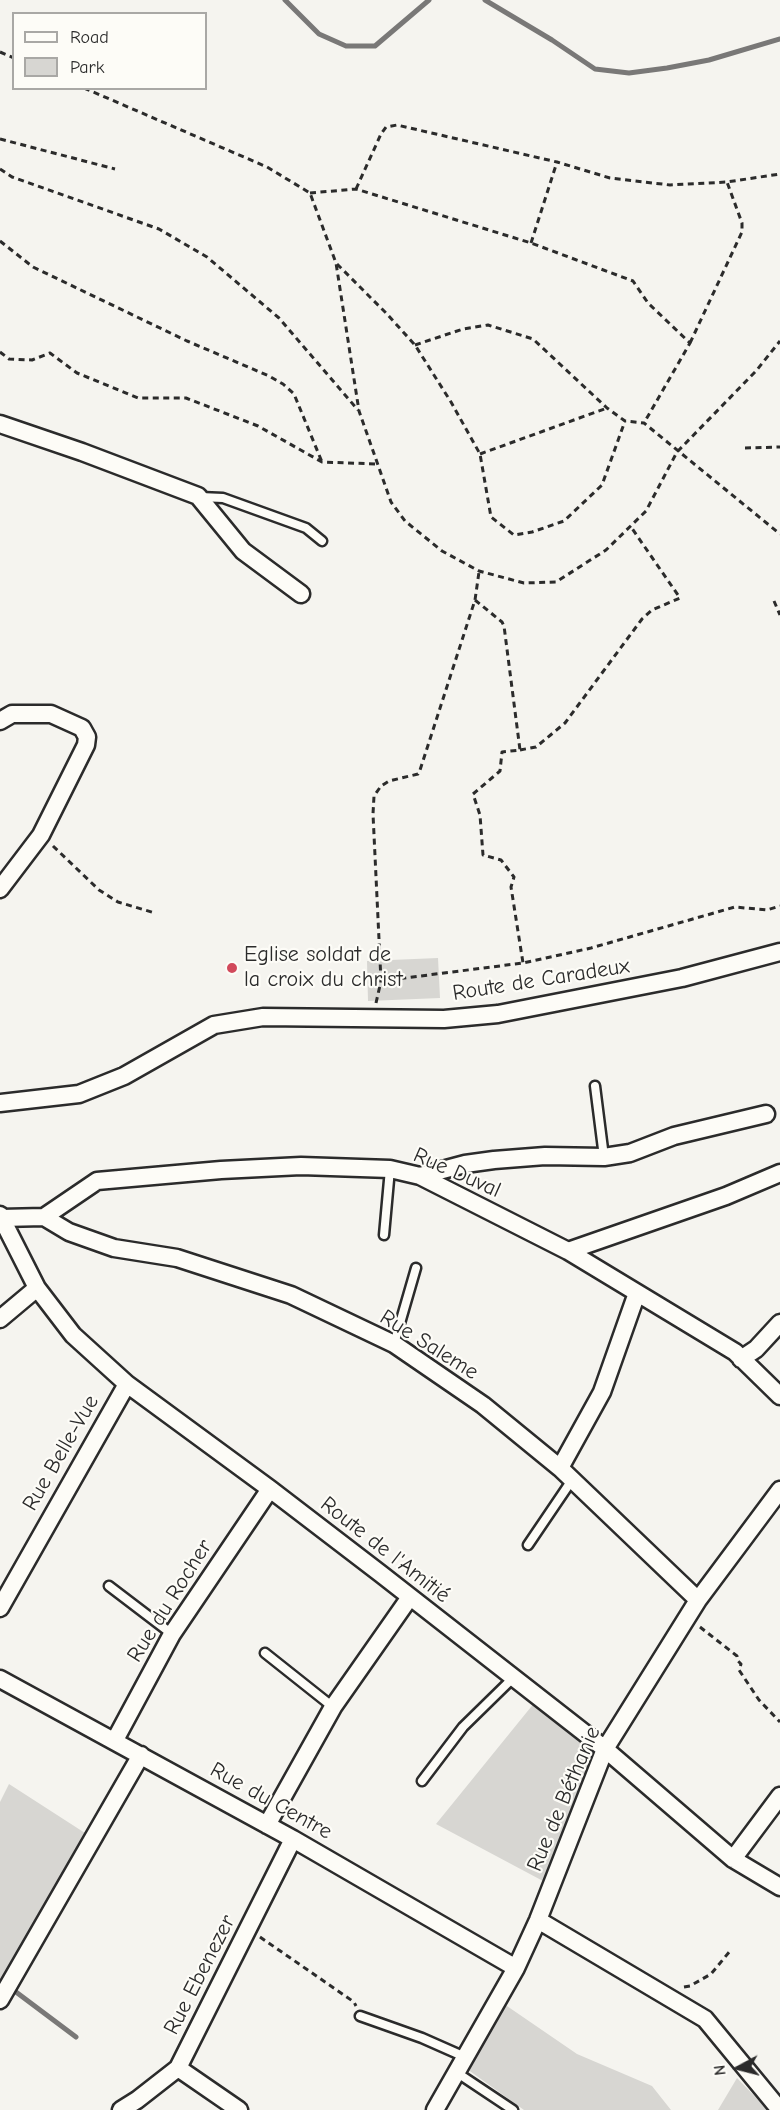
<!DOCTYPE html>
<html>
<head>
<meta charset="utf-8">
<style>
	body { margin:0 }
	#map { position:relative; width:780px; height:2110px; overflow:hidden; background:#f5f4ef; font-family:"Comic Neue",sans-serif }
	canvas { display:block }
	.legend { position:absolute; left:12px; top:12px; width:195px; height:78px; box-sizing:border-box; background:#fdfcf7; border:2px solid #a9a8a5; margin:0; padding:8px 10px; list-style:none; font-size:18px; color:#2b2b2b }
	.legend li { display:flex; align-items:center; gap:12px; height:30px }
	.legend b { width:30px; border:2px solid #a9a8a5 }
	.north { position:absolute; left:708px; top:2038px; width:60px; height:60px; -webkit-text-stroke:4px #fdfcf7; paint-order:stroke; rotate:263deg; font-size:16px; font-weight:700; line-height:24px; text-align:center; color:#2b2b2b }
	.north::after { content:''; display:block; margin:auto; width:21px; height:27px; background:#2b2b2b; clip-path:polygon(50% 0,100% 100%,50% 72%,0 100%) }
</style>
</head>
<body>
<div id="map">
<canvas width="780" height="2110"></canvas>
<ul class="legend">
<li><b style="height:8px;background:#fdfcf7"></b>Road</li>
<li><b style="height:16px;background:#d7d6d2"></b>Park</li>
</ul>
<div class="north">N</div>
</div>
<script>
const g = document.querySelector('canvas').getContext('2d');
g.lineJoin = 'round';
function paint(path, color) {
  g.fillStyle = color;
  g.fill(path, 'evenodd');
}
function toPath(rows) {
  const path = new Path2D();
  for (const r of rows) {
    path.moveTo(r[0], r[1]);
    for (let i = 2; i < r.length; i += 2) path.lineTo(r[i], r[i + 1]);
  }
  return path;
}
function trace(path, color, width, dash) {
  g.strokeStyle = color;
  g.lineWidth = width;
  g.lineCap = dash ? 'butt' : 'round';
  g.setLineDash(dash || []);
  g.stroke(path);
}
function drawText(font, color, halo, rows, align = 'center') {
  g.font = font + ' "Comic Neue",sans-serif';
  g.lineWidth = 4.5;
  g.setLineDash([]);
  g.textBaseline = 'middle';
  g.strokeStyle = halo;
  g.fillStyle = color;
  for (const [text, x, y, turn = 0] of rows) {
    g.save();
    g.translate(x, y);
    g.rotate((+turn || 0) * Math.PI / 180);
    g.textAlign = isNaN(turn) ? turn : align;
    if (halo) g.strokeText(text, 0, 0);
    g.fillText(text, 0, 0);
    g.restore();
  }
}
const green = toPath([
	[438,958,440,998,368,1001,367,961],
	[535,1702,598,1756,543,1881,436,1824],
	[9,1784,85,1833,0,1986,0,1802],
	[504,2004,577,2054,652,2086,671,2110,524,2110,467,2069],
	[737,2078,768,2110,718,2110]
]);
const stream = toPath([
	[285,0,319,34,346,46,375,46,429,0],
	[485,0,552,40,595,69,629,73,667,68,709,60,780,39],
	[0,1983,8,1986,76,2037]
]);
const path = toPath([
	[0,52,14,58],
	[84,88,267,167,310,193,336,263,359,411,391,502,405,521,442,551,479,571,524,583,556,582,606,550,646,511,677,452,756,371,780,341],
	[0,139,115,169],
	[0,169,12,177,159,229,207,257,279,318,358,410],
	[356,189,381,134,386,127,397,125,557,162,610,178,670,185,727,182,780,174],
	[310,193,356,189,531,243,633,281,648,303,690,343,644,423],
	[0,241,33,267,187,341,269,376,283,384,294,394,322,462],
	[531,243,557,162],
	[337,264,386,313,415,345,451,402,480,454,491,517,514,535,532,532,564,521,602,485,625,421],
	[690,343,742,232,742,223,727,182],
	[415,345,463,329,488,325,533,339,607,408,625,421,644,423,780,534],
	[0,352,9,359,32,360,50,353,77,373,138,398,186,398,258,426,322,462,376,464],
	[745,448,780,447],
	[480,454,607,408],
	[475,600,502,622,504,626,520,750,502,752,500,771,473,794,480,815,483,855,501,860,514,877,511,887,523,963],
	[774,601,780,615],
	[520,750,536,747,565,723,642,619,652,610,680,598,631,527],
	[53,846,99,890,118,902,155,913],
	[381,981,373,814,374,796,381,786,389,781,418,774,420,770,475,600,479,572],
	[376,1003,381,981,523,963,591,948,735,907,767,910,780,906],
	[700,1627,737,1656,738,1661,741,1664,739,1670,759,1700,780,1722],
	[260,1937,354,2002,356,2006],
	[684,1987,690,1986,711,1974,730,1951]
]);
const lane = toPath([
	[200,497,223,498,306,528,322,541],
	[595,1086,604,1157],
	[384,1235,390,1169],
	[394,1344,416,1268],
	[528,1545,572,1480],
	[109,1586,172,1634],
	[265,1653,333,1707],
	[422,1781,463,1727,513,1678],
	[360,2016,422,2038,465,2057],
	[456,2072,513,2110]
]);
const street = toPath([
	[0,424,82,452,198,496,243,551,301,594],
	[0,721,12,714,51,714,82,728,87,737,86,745,41,835,0,889],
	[0,1103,79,1094,124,1076,214,1025,263,1017,444,1019,498,1014,682,978,780,952],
	[420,1176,465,1164,494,1160,545,1156,604,1157,630,1153,674,1136,766,1114],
	[0,1215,37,1288,73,1335,127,1384,270,1489,381,1574,605,1749,733,1859,780,1887],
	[44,1217,69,1232,114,1248,177,1258,291,1295,394,1344,483,1405,560,1468,698,1600],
	[1,1218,44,1217,97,1181,221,1170,301,1166,390,1169,420,1176,568,1251,735,1352,780,1396],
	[568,1251,726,1196,780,1173],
	[0,1319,37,1288],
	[741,1359,756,1349,780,1323],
	[560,1468,602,1392,637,1293],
	[0,1608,127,1384],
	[0,1679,293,1839,516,1968],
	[115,1740,172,1634,270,1489],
	[267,1825,333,1707,410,1597],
	[733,1859,780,1796],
	[538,1920,705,2019,780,2110],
	[0,2000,141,1755],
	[178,2068,239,2110],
	[121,2110,137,2100,178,2068,293,1839],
	[435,2110,516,1968,538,1920,605,1749,698,1600,780,1490]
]);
const markers = [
	[232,968,6,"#d1495b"]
];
const poiNames = [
	["Eglise soldat de",244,955],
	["la croix du christ",244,980]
];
const streetNames = [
	["Route de Caradeux",541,980,-9],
	["Rue Duval",457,1173,24],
	["Rue Saleme",429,1345,32],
	["Rue Belle-Vue",61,1453,-60],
	["Route de l'Amitié",385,1550,38],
	["Rue du Rocher",170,1601,-58],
	["Rue de Béthanie",564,1799,-67],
	["Rue du Centre",271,1801,29],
	["Rue Ebenezer",200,1975,-63]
];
paint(green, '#d7d6d2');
trace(stream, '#797877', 5);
trace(lane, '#2b2b2b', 13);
trace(street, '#2b2b2b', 21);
trace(path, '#2b2b2b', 3, [6, 4.5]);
trace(lane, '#fdfcf7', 8);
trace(street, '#fdfcf7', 16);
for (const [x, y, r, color] of markers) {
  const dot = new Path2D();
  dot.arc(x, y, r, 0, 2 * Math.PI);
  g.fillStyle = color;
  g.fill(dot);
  trace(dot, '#fdfcf7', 2);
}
drawText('22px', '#2b2b2b', '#fdfcf7', poiNames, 'left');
drawText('22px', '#2b2b2b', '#fdfcf7', streetNames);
</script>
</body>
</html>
